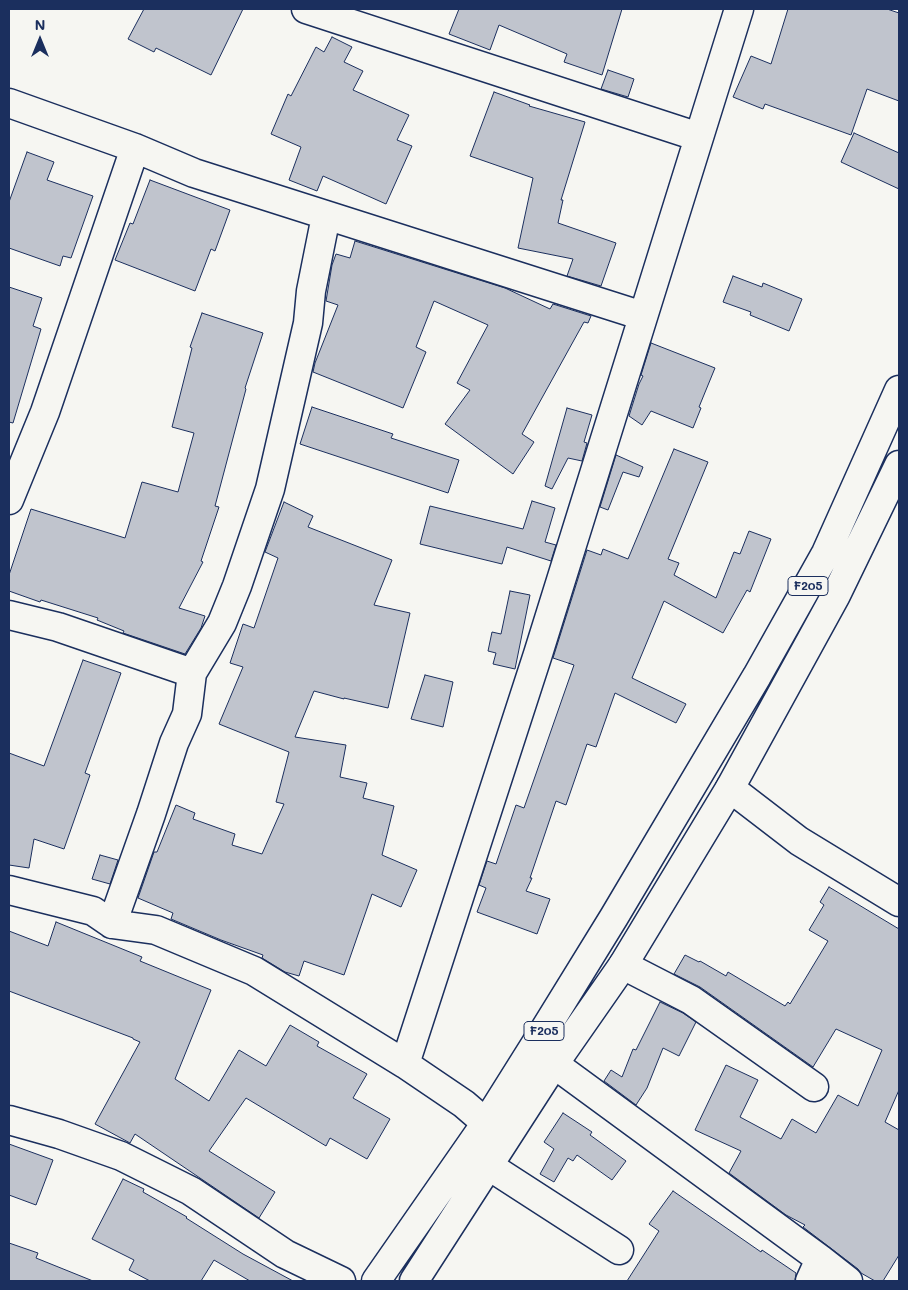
<!DOCTYPE html>
<html>
<head>
<meta charset="utf-8">
<style>
	body { margin:0 }
	#map { position:relative; width:908px; height:1290px; overflow:hidden; background:#f6f6f2; font-family:Mali,sans-serif }
	canvas { display:block }
	.frame { position:absolute; inset:0; border:10px solid #1b2f5e; pointer-events:none }
	.north { position:absolute; left:15px; top:15px; width:50px; height:50px; -webkit-text-stroke:4px #f6f6f2; paint-order:stroke; rotate:0deg; font-size:14px; font-weight:700; line-height:20px; text-align:center; color:#1b2f5e }
	.north::after { content:''; display:block; margin:auto; width:18px; height:22px; background:#1b2f5e; clip-path:polygon(50% 0,100% 100%,50% 72%,0 100%) }
</style>
</head>
<body>
<div id="map">
<canvas width="908" height="1290"></canvas>
<div class="frame"></div>
<div class="north">N</div>
</div>
<script>
const g = document.querySelector('canvas').getContext('2d');
g.lineJoin = 'round';
function paint(path, color) {
  g.fillStyle = color;
  g.fill(path, 'evenodd');
}
function toPath(rows) {
  const path = new Path2D();
  for (const r of rows) {
    path.moveTo(r[0], r[1]);
    for (let i = 2; i < r.length; i += 2) path.lineTo(r[i], r[i + 1]);
  }
  return path;
}
function trace(path, color, width, dash) {
  g.strokeStyle = color;
  g.lineWidth = width;
  g.lineCap = dash ? 'butt' : 'round';
  g.setLineDash(dash || []);
  g.stroke(path);
}
function drawText(font, color, halo, rows, align = 'center') {
  g.font = font + ' Mali,sans-serif';
  g.lineWidth = 5;
  g.setLineDash([]);
  g.textBaseline = 'middle';
  g.strokeStyle = halo;
  g.fillStyle = color;
  for (const [text, x, y, turn = 0] of rows) {
    g.save();
    g.translate(x, y);
    g.rotate((+turn || 0) * Math.PI / 180);
    g.textAlign = isNaN(turn) ? turn : align;
    if (halo) g.strokeText(text, 0, 0);
    g.fillText(text, 0, 0);
    g.restore();
  }
}
const building = toPath([
	[144,9,243,9,211,75,156,48,154,52,128,39,144,9],
	[459,9,622,9,602,75,564,62,567,54,499,25,490,50,449,34,459,9],
	[788,9,887,9,899,13,899,101,867,89,851,135,765,104,763,109,733,97,751,56,771,64,788,9],
	[332,37,352,47,344,62,363,71,353,90,409,115,397,140,412,146,386,204,323,176,317,191,289,180,301,147,271,134,288,94,291,96,316,47,324,52,332,37],
	[608,70,634,79,628,97,601,89,608,70],
	[494,92,530,105,529,106,585,122,561,200,563,200,558,223,616,243,601,286,567,276,573,259,518,248,533,178,470,156,494,92],
	[854,133,899,153,899,189,841,162,854,133],
	[27,152,54,162,47,180,93,196,71,258,63,256,60,266,9,248,9,202,27,152],
	[150,180,230,210,215,251,211,249,195,291,115,260,130,223,133,224,150,180],
	[355,241,505,288,550,309,553,304,591,316,588,323,584,322,522,434,534,442,513,474,445,424,470,390,457,383,488,325,434,301,416,347,426,352,403,408,313,372,315,363,338,305,326,301,332,265,336,254,350,258,355,241],
	[733,276,762,287,763,283,802,299,789,331,750,315,751,312,723,302,733,276],
	[9,287,42,298,33,326,41,329,13,423,9,422,9,287],
	[202,313,263,333,245,388,246,389,215,506,219,507,201,561,203,562,179,608,205,616,201,628,185,654,123,633,124,631,97,620,98,618,41,600,40,602,9,591,9,575,31,509,125,538,142,482,178,492,194,433,172,427,192,348,190,347,202,313],
	[651,343,715,368,699,407,701,408,693,428,651,411,642,425,629,416,639,384,643,376,641,375,651,343],
	[312,407,393,434,391,438,459,460,448,493,300,444,312,407],
	[567,408,592,415,584,442,587,443,582,461,568,458,552,489,545,486,567,408],
	[674,449,708,462,668,559,679,563,674,575,716,598,734,552,740,554,749,531,771,539,750,592,747,590,723,633,664,601,632,678,686,704,676,723,615,693,596,747,587,744,566,805,556,801,530,878,532,878,526,891,550,899,537,934,477,912,486,888,479,885,487,861,496,864,516,805,524,808,574,665,553,658,587,550,601,555,603,549,628,559,674,449],
	[616,455,643,467,639,477,623,472,608,510,600,507,616,455],
	[532,501,555,508,545,542,556,545,551,561,507,547,502,564,420,544,430,506,523,529,532,501],
	[284,502,313,516,308,527,392,560,374,605,410,613,388,708,344,698,344,699,314,691,295,737,346,745,340,777,367,783,363,798,394,806,382,855,417,870,401,907,372,894,344,975,304,961,299,976,285,972,262,958,263,955,221,940,171,919,173,913,138,898,154,852,157,852,176,805,195,813,193,819,235,834,232,845,262,854,284,804,276,802,289,752,219,724,243,667,230,663,243,624,254,628,278,558,265,552,284,502],
	[510,591,530,595,515,669,493,664,496,653,488,651,492,632,501,634,510,591],
	[83,660,121,673,85,773,90,775,64,849,34,839,29,868,9,865,9,753,44,766,83,660],
	[425,675,453,682,443,727,411,719,425,675],
	[100,855,118,860,110,884,92,879,100,855],
	[829,887,899,929,899,1090,885,1122,899,1130,899,1255,883,1281,875,1281,861,1273,858,1269,803,1227,805,1225,786,1215,729,1173,741,1151,695,1130,726,1065,758,1080,740,1117,781,1139,792,1119,816,1133,838,1095,858,1106,882,1050,836,1029,813,1067,700,987,674,974,685,955,699,962,700,961,726,976,728,972,785,1006,788,1002,790,1004,828,941,809,930,824,905,820,902,829,887],
	[56,922,142,957,140,961,211,990,175,1079,209,1101,239,1050,266,1066,290,1025,319,1042,317,1046,367,1074,353,1098,390,1119,367,1159,330,1138,326,1146,246,1098,209,1151,275,1192,259,1218,135,1134,130,1143,95,1124,140,1042,133,1039,133,1038,9,991,9,931,48,946,56,922],
	[660,1002,683,1013,696,1022,679,1056,663,1048,647,1088,636,1105,604,1081,611,1070,622,1077,633,1049,636,1050,660,1002],
	[563,1113,592,1132,590,1135,626,1161,612,1180,577,1155,573,1161,568,1158,554,1182,540,1174,554,1149,544,1142,563,1113],
	[9,1144,53,1160,36,1205,9,1195,9,1144],
	[123,1179,144,1189,143,1192,187,1217,186,1218,243,1254,293,1281,250,1281,214,1260,201,1281,150,1281,129,1270,134,1260,92,1239,123,1179],
	[673,1191,761,1252,762,1250,796,1273,795,1281,627,1281,659,1231,649,1224,673,1191],
	[9,1243,38,1253,36,1258,93,1281,9,1281,9,1243]
]);
const minor = toPath([
	[306,9,699,137],
	[9,103,135,148,194,173,643,316],
	[9,500,45,412,135,148],
	[9,615,58,627,192,673,187,714,174,743,151,814,112,924],
	[192,673,222,623,237,586,270,489,308,323,311,291,326,216],
	[730,788,799,841,899,902],
	[9,890,93,911,112,924,156,930,254,971,405,1064,464,1104,486,1123],
	[623,965,691,1000,814,1087],
	[405,1064,538,654,739,9],
	[554,1064,820,1259,848,1281],
	[9,1120,59,1134,121,1156,191,1191,285,1254,341,1281],
	[489,1166,619,1250],
	[810,1281,820,1259]
]);
const major = toPath([
	[376,1281,486,1123,545,1029,614,917,757,676,826,553,899,390],
	[414,1281,554,1064,623,965,730,788,836,595,899,465]
]);
const shields = [
	[808,586,40],
	[544,1031,40]
];
const shieldNames = [
	["F205",808,586],
	["F205",544,1031]
];
paint(building, '#c0c4cd');
trace(building, '#1b2f5e', 1);
trace(minor, '#1b2f5e', 31);
trace(major, '#1b2f5e', 31);
trace(minor, '#f6f6f2', 28);
trace(major, '#f6f6f2', 28);
for (const [x, y, w] of shields) {
  const box = new Path2D();
  box.roundRect(x - w / 2, y - 9.5, w, 19, 4);
  g.fillStyle = '#f6f6f2';
  g.fill(box);
  trace(box, '#1b2f5e', 1);
}
drawText('bold 12px', '#1b2f5e', null, shieldNames);
</script>
</body>
</html>
